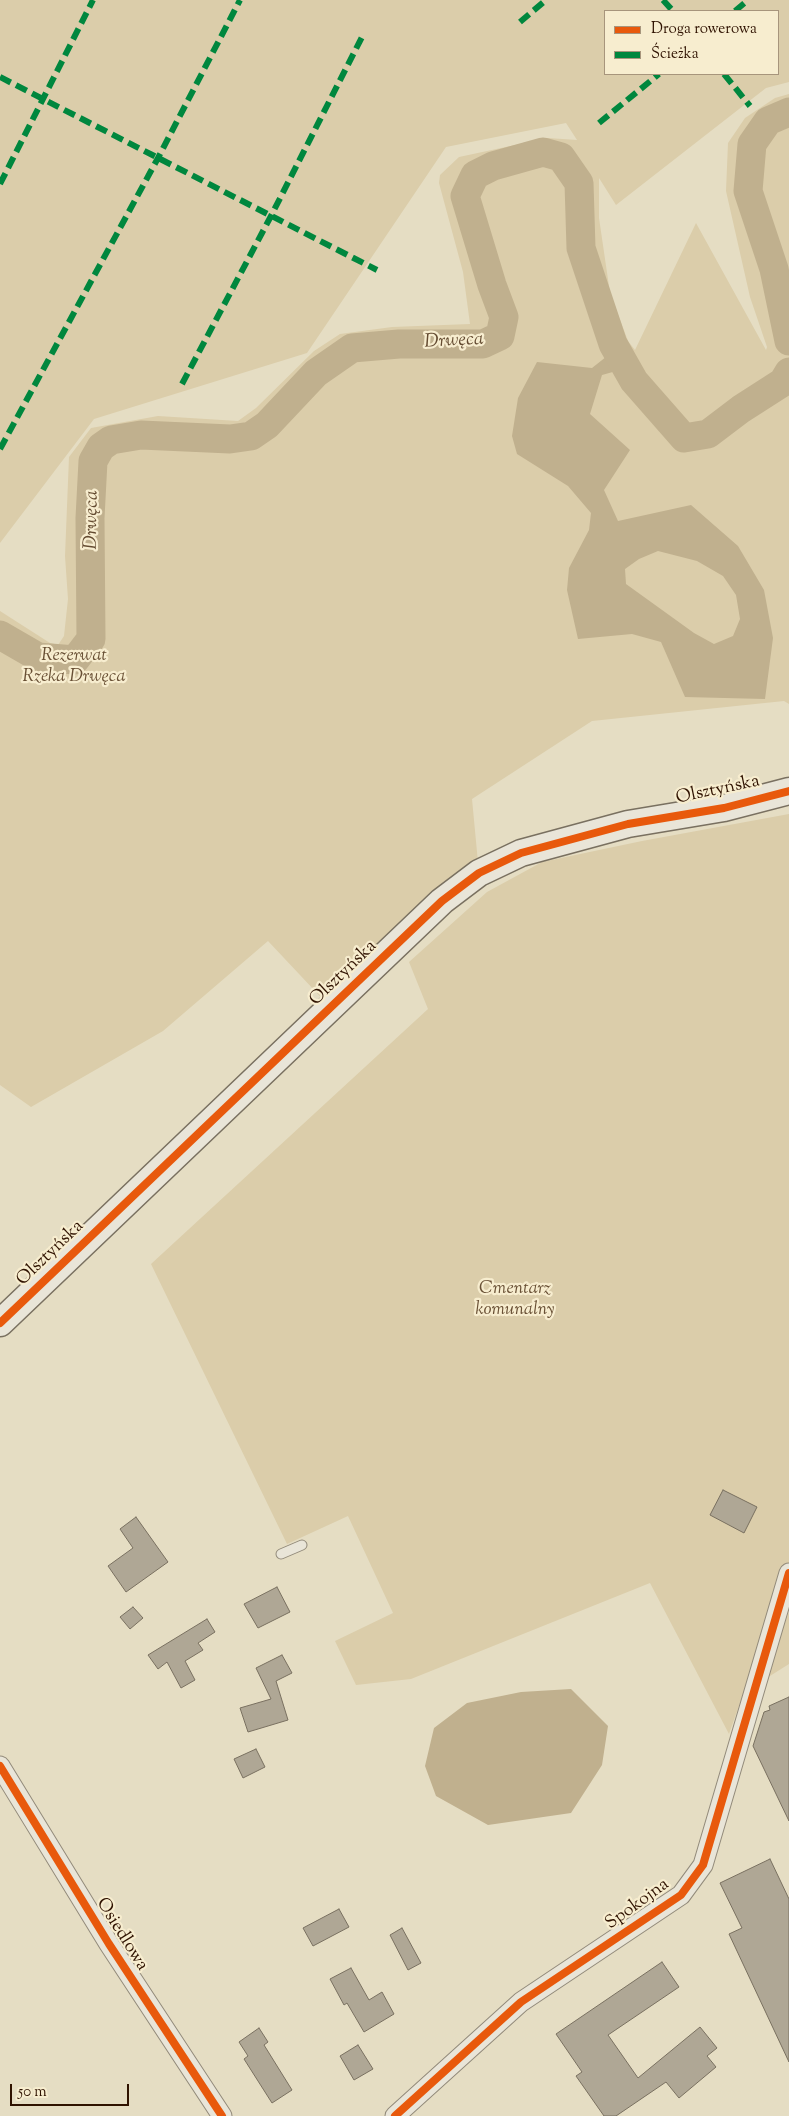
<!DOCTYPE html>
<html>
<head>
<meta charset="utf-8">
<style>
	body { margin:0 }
	#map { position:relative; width:789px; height:2116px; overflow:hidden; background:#e5ddc3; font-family:"Sorts Mill Goudy",serif }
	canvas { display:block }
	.legend { position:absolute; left:604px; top:10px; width:175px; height:65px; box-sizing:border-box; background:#f7edcf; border:1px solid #a7957c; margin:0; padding:6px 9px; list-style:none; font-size:15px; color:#2f1200 }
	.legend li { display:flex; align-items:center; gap:10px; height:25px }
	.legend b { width:25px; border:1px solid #a7957c }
	.scale { position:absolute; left:10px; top:2084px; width:119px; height:22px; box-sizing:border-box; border:2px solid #2f1200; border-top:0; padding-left:6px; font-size:15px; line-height:18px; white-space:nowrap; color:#2f1200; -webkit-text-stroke:4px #f7edcf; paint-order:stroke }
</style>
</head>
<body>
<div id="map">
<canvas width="789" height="2116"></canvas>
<ul class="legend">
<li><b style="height:6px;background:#e8590c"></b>Droga rowerowa</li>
<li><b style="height:6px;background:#00873e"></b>Ścieżka</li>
</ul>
<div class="scale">50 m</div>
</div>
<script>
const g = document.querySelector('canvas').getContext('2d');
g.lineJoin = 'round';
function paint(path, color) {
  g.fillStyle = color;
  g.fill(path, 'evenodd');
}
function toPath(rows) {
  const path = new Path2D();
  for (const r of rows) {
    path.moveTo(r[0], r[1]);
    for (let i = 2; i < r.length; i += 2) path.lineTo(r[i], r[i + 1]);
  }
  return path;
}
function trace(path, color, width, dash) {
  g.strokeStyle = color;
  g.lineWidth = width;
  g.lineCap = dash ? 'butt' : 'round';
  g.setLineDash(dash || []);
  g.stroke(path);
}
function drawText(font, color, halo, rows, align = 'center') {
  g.font = font + ' "Sorts Mill Goudy",serif';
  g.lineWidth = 4.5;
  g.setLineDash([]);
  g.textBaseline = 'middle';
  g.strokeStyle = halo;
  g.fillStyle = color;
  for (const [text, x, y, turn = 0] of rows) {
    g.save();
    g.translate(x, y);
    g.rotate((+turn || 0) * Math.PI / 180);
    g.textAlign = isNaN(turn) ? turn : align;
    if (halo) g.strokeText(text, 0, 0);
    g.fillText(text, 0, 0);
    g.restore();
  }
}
const green = toPath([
	[0,0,789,0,789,82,766,88,616,205,599,178,599,218,610,293,628,341,635,350,696,223,766,350,767,347,750,297,726,191,728,143,745,118,775,98,789,94,789,704,784,701,592,721,472,799,479,873,331,1008,268,941,163,1031,31,1107,0,1085,0,611,50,643,58,645,64,636,68,599,65,556,69,457,91,428,158,416,238,421,256,408,314,351,340,334,392,327,470,324,463,272,439,183,440,175,459,157,548,138,577,140,566,123,446,147,307,353,94,419,0,543],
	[605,11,778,11,778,74,605,74],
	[789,814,789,1563,729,1734,650,1583,411,1679,356,1685,335,1641,393,1613,348,1516,287,1544,151,1264,428,1009,409,962,487,892,542,862,642,841],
	[789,1612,789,1664,762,1681]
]);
const water = toPath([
	[616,349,627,368,602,375,590,414,630,450,604,490,618,521,691,505,738,546,764,590,773,638,765,699,685,697,661,642,632,634,578,639,567,590,569,568,589,530,591,513,568,486,517,454,512,436,518,398,537,362,592,368],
	[658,551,697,561,723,576,736,595,740,619,733,636,714,644,694,633,626,584,625,569,639,559],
	[571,1689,608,1726,602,1765,571,1813,488,1825,436,1796,425,1766,434,1728,467,1703,521,1692]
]);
const river = toPath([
	[789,112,768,121,752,144,748,191,774,269,789,341],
	[0,635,38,657,75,660,91,639,90,518,93,461,101,447,111,440,141,435,230,439,251,436,267,425,316,373,352,348,399,344,483,344,500,336,504,317,492,285,465,196,475,175,493,166,543,152,561,157,579,183,581,248,613,344,634,381,684,438,708,434,741,409,783,382,789,372]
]);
const building = toPath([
	[723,1490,757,1507,744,1533,710,1515,723,1490],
	[136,1517,168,1562,126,1592,108,1566,133,1548,120,1529,136,1517],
	[277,1587,290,1612,258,1628,244,1604,277,1587],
	[133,1607,143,1618,130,1629,120,1617,133,1607],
	[207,1619,215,1632,198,1643,203,1650,185,1661,195,1680,181,1688,167,1662,158,1669,148,1655,207,1619],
	[282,1655,292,1673,276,1681,288,1720,248,1732,240,1708,271,1699,256,1668,282,1655],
	[789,1697,789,1821,753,1746,764,1712,770,1710,769,1706,789,1697],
	[256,1749,265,1767,243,1778,234,1759,256,1749],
	[770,1859,789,1899,789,2062,729,1934,742,1928,720,1883,770,1859],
	[339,1909,349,1927,313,1946,303,1928,339,1909],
	[402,1928,421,1963,408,1970,390,1935,402,1928],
	[662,1962,679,1987,608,2035,638,2078,700,2027,717,2048,707,2056,716,2067,679,2098,666,2082,616,2116,604,2116,576,2076,582,2072,556,2034,662,1962],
	[351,1968,369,2000,382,1992,394,2014,364,2032,347,2003,344,2005,330,1979,351,1968],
	[259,2028,268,2042,264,2045,292,2090,272,2103,244,2059,248,2056,239,2042,259,2028],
	[358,2045,373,2069,354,2080,340,2056,358,2045]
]);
const lane = toPath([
	[281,1554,302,1545]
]);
const street = toPath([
	[0,1766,109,1944,222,2116],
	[395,2116,521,2002,681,1895,703,1865,789,1573]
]);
const secondary = toPath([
	[0,1323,398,943,442,901,479,873,521,853,628,824,724,808,789,791]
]);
const quiet = toPath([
	[663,0,673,11],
	[735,11,747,1],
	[520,22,546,0],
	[724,74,750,106],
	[0,77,377,270],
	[599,123,659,74],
	[0,184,93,0],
	[182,384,271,216,363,35],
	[0,449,158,158,240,0]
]);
const cycleway = toPath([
	[0,1323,398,943,442,901,479,873,521,853,628,824,724,808,789,791],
	[0,1766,109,1944,222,2116],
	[395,2116,521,2002,681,1895,703,1865,789,1573]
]);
const parkNames = [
	["Rezerwat",74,657],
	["Rzeka Drwęca",74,678],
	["Cmentarz",515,1290],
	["komunalny",515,1311]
];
const streetNames = [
	["Olsztyńska",718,791,-12],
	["Olsztyńska",344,974,-44],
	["Olsztyńska",51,1254,-44],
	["Spokojna",638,1905,-36],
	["Osiedlowa",121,1935,58]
];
const waterNames = [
	["Drwęca",454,342,-3],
	["Drwęca",93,520,-89]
];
paint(green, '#dbcdaa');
paint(water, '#c0b08e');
trace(river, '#c0b08e', 29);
paint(building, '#afa795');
trace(building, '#797060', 1);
trace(lane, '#928a7a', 11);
trace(street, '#928a7a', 21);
trace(secondary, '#797060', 29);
trace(lane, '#e9e5d8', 9);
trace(street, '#e9e5d8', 19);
trace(secondary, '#e9e5d8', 26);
trace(quiet, '#00873e', 6, [12, 6]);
trace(cycleway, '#e8590c', 8);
drawText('italic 18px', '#684f34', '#f7edcf', parkNames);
drawText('18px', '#2f1200', '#f7edcf', streetNames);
drawText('italic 19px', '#634a30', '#f7edcf', waterNames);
</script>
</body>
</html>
